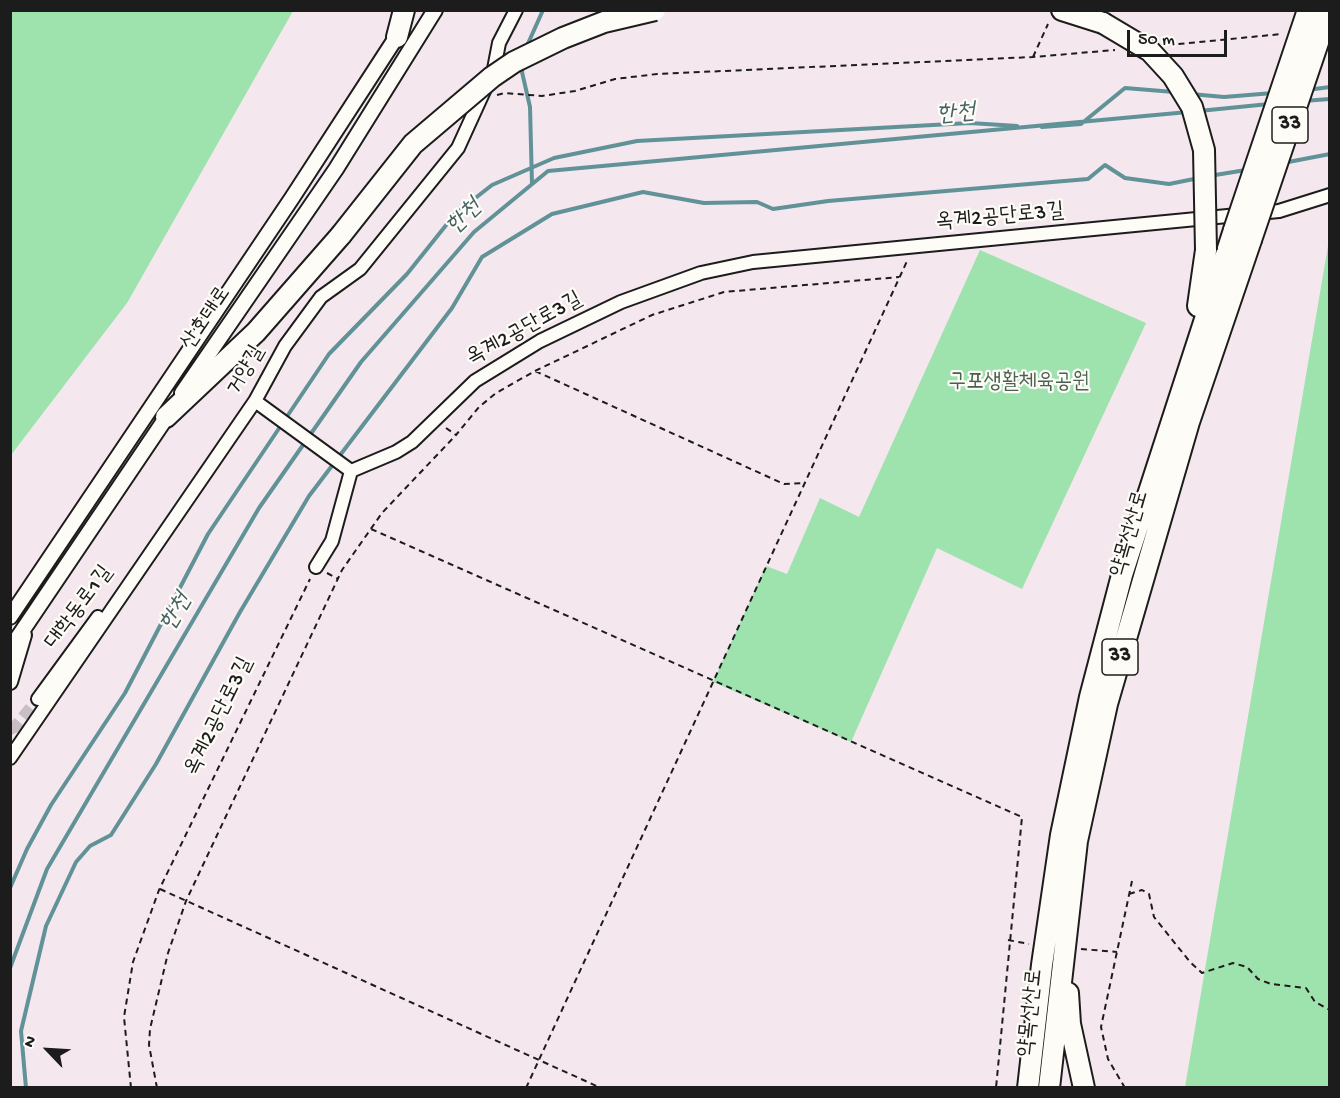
<!DOCTYPE html>
<html>
<head>
<meta charset="utf-8">
<style>
	body { margin:0 }
	#map { position:relative; width:1340px; height:1098px; overflow:hidden; background:#f4e7ee; font-family:"Gochi Hand",sans-serif }
	canvas { display:block }
	.frame { position:absolute; inset:0; border:12px solid #1c1c1c; pointer-events:none }
	.north { position:absolute; left:18px; top:1020px; width:60px; height:60px; -webkit-text-stroke:4px #fdfcf7; paint-order:stroke; rotate:295deg; font-size:16px; font-weight:700; line-height:24px; text-align:center; color:#1c1c1c }
	.north::after { content:''; display:block; margin:auto; width:21px; height:27px; background:#1c1c1c; clip-path:polygon(50% 0,100% 100%,50% 72%,0 100%) }
	.scale { position:absolute; left:1127px; top:30px; width:100px; height:27px; box-sizing:border-box; border:3px solid #1c1c1c; border-top:0; padding-left:8px; font-size:18px; line-height:21px; white-space:nowrap; color:#1c1c1c; -webkit-text-stroke:4px #fdfcf7; paint-order:stroke }
</style>
</head>
<body>
<div id="map">
<canvas width="1340" height="1098"></canvas>
<div class="frame"></div>
<div class="north">N</div>
<div class="scale">50 m</div>
</div>
<script>
const g = document.querySelector('canvas').getContext('2d');
g.lineJoin = 'round';
function paint(path, color) {
  g.fillStyle = color;
  g.fill(path, 'evenodd');
}
function toPath(rows) {
  const path = new Path2D();
  for (const r of rows) {
    path.moveTo(r[0], r[1]);
    for (let i = 2; i < r.length; i += 2) path.lineTo(r[i], r[i + 1]);
  }
  return path;
}
function trace(path, color, width, dash) {
  g.strokeStyle = color;
  g.lineWidth = width;
  g.lineCap = dash ? 'butt' : 'round';
  g.setLineDash(dash || []);
  g.stroke(path);
}
function drawText(font, color, halo, rows, align = 'center') {
  g.font = font + ' "Gochi Hand","Poor Story",sans-serif';
  g.lineWidth = 4.5;
  g.setLineDash([]);
  g.textBaseline = 'middle';
  g.strokeStyle = halo;
  g.fillStyle = color;
  for (const [text, x, y, turn = 0] of rows) {
    g.save();
    g.translate(x, y);
    g.rotate((+turn || 0) * Math.PI / 180);
    g.textAlign = isNaN(turn) ? turn : align;
    if (halo) g.strokeText(text, 0, 0);
    g.fillText(text, 0, 0);
    g.restore();
  }
}
const green = toPath([
	[11,10,293,11,127,303,11,455],
	[1329,240,1329,1087,1185,1087],
	[980,250,1146,323,1022,589,937,548,851,742,713,682,766,566,787,574,820,498,859,517]
]);
const stream = toPath([
	[526,48,543,10],
	[523,64,522,72,530,107,532,184],
	[1307,90,1330,87],
	[1191,94,1224,97,1273,93],
	[1303,101,1330,99],
	[1199,111,1269,104],
	[1042,127,1081,124,1125,88,1174,92],
	[1283,163,1330,154],
	[1209,176,1246,170],
	[10,888,27,849,51,805,125,693,208,534,329,354,407,274,455,214,492,185,554,158,637,141,970,123,1017,126],
	[10,968,47,869,259,508,361,362,474,232,548,171,1188,112],
	[26,1088,21,1031,46,926,76,862,90,846,111,835,156,764,240,612,309,496,452,308,482,257,552,214,643,192,704,203,757,202,773,209,828,201,1088,179,1105,165,1125,178,1169,184,1199,178]
]);
const minorTunnel = toPath([
	[10,729,15,727,38,699]
]);
const path = toPath([
	[1168,45,1282,34],
	[1033,57,1048,24],
	[497,95,505,93,542,96,575,91,615,79,657,74,1033,57,1115,50],
	[535,371,652,315,724,292,899,277],
	[446,428,456,435,479,407,496,393,535,371,784,484,803,483],
	[371,529,1022,817,996,1088],
	[327,573,338,579],
	[160,889,601,1088],
	[1129,894,1142,890,1149,894,1154,917,1190,962,1202,973,1233,963,1247,967,1258,979,1271,984,1306,988,1315,1002,1330,1010],
	[1008,940,1029,944],
	[1081,949,1117,952],
	[131,1088,124,1017,133,962,159,890,310,579],
	[157,1088,149,1045,150,1029,168,953,186,901,342,570,382,513,456,435],
	[526,1088,908,259],
	[1125,1088,1108,1059,1101,1027,1132,881]
]);
const minor = toPath([
	[255,401,351,471],
	[316,567,332,541,351,471,396,452,412,442,475,381,540,341,621,302,701,273,753,262,1279,211,1330,195],
	[38,699,98,617],
	[10,758,255,401,285,346,321,297,360,269,458,148,494,69,499,43,516,10]
]);
const tertiary = toPath([
	[182,393,336,169,435,10],
	[10,617,292,198,401,30],
	[10,649,170,412],
	[10,682,24,635]
]);
const trunk = toPath([
	[1062,10,1103,23],
	[397,37,404,10],
	[1198,306,1206,250],
	[166,417,256,332,341,235],
	[1068,993,1070,1024,1084,1088],
	[1028,1088,1042,965,1061,835,1090,697,1122,575,1234,230],
	[1049,1088,1077,841,1107,704,1189,422,1251,240]
]);
const trunkBridge = toPath([
	[1103,23,1150,51,1173,76,1192,107,1204,150,1206,250],
	[1234,230,1308,10],
	[341,235,413,144,492,77,514,62,563,38,604,22,655,10],
	[1251,240,1329,10]
]);
const shields = [
	[1290,125,36],
	[1120,657,36]
];
const shieldNames = [
	["33",1290,125],
	["33",1120,657]
];
const streetNames = [
	["옥계2공단로3길",1000,218,-5],
	["산호대로",207,319,-56],
	["옥계2공단로3길",525,330,-29],
	["거양길",247,371,-60],
	["약목선산로",1131,534,-74],
	["대학동로1길",80,608,-53],
	["옥계2공단로3길",220,717,-64],
	["약목선산로",1032,1013,-84]
];
const parkNames = [
	["구포생활체육공원",1019,384]
];
const waterNames = [
	["한천",956,115,-5],
	["한천",465,218,-44],
	["한천",177,613,-59]
];
paint(green, '#9ee2ae');
trace(stream, '#619297', 4);
trace(minorTunnel, '#c9bec4', 12, [12, 6]);
trace(minor, '#1c1c1c', 16);
trace(tertiary, '#1c1c1c', 18);
trace(trunk, '#1c1c1c', 24);
trace(path, '#1c1c1c', 2, [6, 4.5]);
trace(minor, '#fdfcf7', 12);
trace(tertiary, '#fdfcf7', 14);
trace(trunk, '#fdfcf7', 20);
trace(trunkBridge, '#1c1c1c', 24, []);
trace(trunkBridge, '#fdfcf7', 20);
for (const [x, y, w] of shields) {
  const box = new Path2D();
  box.roundRect(x - w / 2, y - 18, w, 36, 4.5);
  g.fillStyle = '#fdfcf7';
  g.fill(box);
  trace(box, '#1c1c1c', 1.5);
}
drawText('bold 21px', '#1c1c1c', null, shieldNames);
drawText('22px', '#1c1c1c', '#fdfcf7', streetNames);
drawText('22px', '#4a614f', '#fdfcf7', parkNames);
drawText('italic 24px', '#446164', '#fdfcf7', waterNames);
</script>
</body>
</html>
